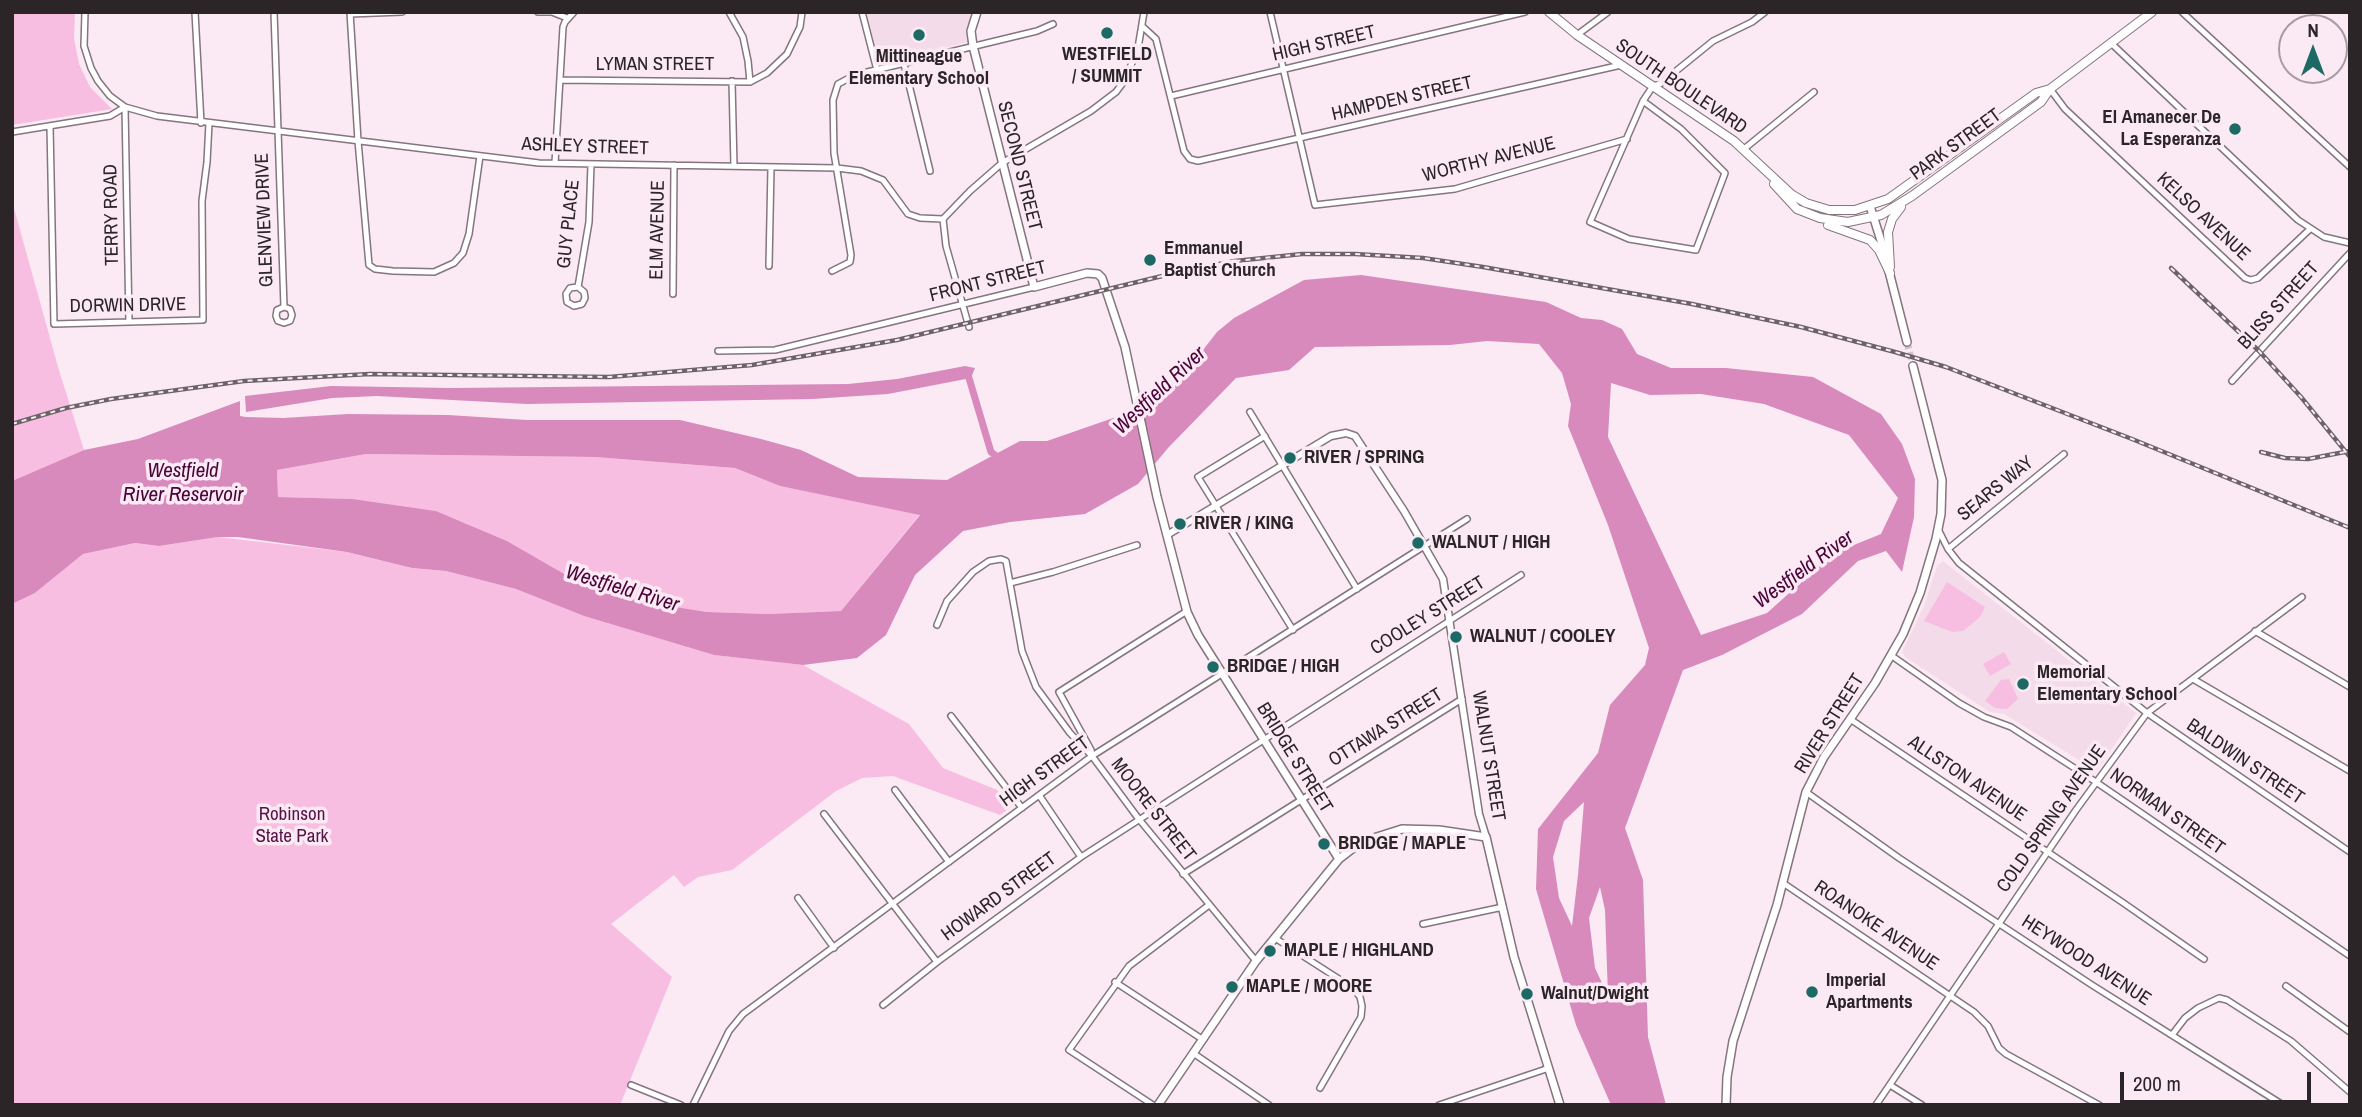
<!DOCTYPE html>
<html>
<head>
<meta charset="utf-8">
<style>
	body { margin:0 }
	#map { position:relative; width:2362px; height:1117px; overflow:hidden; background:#fbe9f4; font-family:"Archivo Narrow",sans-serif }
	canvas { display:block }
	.frame { position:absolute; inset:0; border:14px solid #2b2528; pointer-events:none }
	.north { position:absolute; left:2278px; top:14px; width:70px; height:70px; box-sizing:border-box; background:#fbe9f4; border:2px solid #a89ba2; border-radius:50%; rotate:0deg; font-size:19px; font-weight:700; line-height:28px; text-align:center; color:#2b2528 }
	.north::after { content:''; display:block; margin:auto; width:24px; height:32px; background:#1d6966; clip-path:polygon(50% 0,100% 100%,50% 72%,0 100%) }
	.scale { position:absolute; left:2120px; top:1072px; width:191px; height:32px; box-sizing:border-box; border:4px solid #2b2528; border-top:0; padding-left:9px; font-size:21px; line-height:24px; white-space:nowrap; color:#2b2528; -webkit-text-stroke:5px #fbe9f4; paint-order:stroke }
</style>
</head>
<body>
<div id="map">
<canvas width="2362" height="1117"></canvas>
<div class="frame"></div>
<div class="north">N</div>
<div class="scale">200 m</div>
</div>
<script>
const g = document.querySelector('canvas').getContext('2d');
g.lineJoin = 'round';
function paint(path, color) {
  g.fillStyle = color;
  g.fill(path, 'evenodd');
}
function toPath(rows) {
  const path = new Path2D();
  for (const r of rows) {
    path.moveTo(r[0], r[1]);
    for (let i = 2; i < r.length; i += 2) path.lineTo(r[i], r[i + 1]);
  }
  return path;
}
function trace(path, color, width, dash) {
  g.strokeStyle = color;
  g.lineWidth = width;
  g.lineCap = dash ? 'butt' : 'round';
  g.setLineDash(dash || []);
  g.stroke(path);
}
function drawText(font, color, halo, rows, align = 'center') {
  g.font = font + ' "Archivo Narrow",sans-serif';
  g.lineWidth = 7;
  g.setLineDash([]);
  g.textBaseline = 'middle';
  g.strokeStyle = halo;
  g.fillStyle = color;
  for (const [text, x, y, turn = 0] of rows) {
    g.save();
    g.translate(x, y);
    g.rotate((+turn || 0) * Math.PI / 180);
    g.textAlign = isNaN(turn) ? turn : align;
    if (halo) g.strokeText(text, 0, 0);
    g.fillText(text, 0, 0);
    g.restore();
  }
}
const built = toPath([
	[866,12,973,12,966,28,968,42,882,63,878,60],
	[1943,561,2136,713,2097,771,2004,714,1990,712,1905,657,1902,652,1924,606,1937,566]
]);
const green = toPath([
	[12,12,75,12,74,38,79,64,90,87,112,109,12,125],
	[12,201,58,367,84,450,12,481],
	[366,454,595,457,735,468,780,486,920,514,841,611,768,614,707,612,644,602,587,587,507,541,436,511,353,499,278,497,277,470],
	[218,537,347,552,412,568,446,571,516,589,584,616,714,655,803,665,909,724,943,768,997,790,1011,807,1000,815,893,776,862,778,836,791,732,870,698,877,684,887,674,875,611,924,672,977,620,1105,12,1105,12,604,35,593,83,554,135,543,159,546],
	[1947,582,1985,607,1980,617,1963,631,1952,632,1924,621],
	[2004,652,2011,664,1990,676,1983,664],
	[2009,679,2018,699,2007,709,1995,708,1985,701,2001,680]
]);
const water = toPath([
	[1361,275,1546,302,1581,318,1602,320,1622,329,1637,354,1671,368,1726,368,1813,377,1881,414,1902,444,1915,479,1914,517,1902,572,1886,551,1858,561,1802,614,1722,655,1683,670,1625,828,1643,880,1648,1037,1666,1105,1611,1105,1576,1025,1536,889,1538,829,1598,753,1610,705,1645,665,1649,648,1608,525,1568,426,1571,404,1562,373,1539,344,1487,341,1450,345,1315,347,1289,370,1236,378,1168,448,1138,484,1085,514,1010,522,963,531,915,575,886,635,857,658,803,665,714,655,584,616,516,589,446,571,412,568,347,552,238,537,218,537,159,546,135,543,83,554,35,593,12,604,12,481,84,450,138,439,240,401,240,416,246,417,283,418,348,414,448,415,527,420,680,420,761,439,801,450,858,477,947,480,1020,441,1047,441,1119,416,1171,391,1217,332,1234,318,1304,280],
	[1611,383,1650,395,1701,394,1764,404,1849,435,1898,498,1881,534,1834,553,1767,613,1701,635,1608,437],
	[366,454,595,457,735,468,780,486,920,515,841,611,768,614,707,612,644,602,587,587,507,541,436,511,353,499,278,497,277,470],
	[1584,802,1578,875,1572,926,1559,898,1553,857,1564,821],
	[1600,887,1605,910,1608,996,1595,968,1589,918],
	[965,366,975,368,971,378,888,394,812,399,527,404,377,396,332,398,246,412,245,396,331,386,452,388,848,384,897,379]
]);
const canal = toPath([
	[963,373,966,373,969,378,991,452,1002,460]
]);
const secondaryTunnel = toPath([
	[1907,342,1913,366]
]);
const minor = toPath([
	[85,12,84,46,91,68,98,81,110,96,125,107,157,116,539,163,837,168,861,171,883,180,908,214,920,218,943,219],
	[195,12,201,123],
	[274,12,284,307,290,309,292,315,290,321,284,323,278,321,276,316,277,310,284,307],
	[350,12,358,141,369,265,375,269,393,271,434,272,454,263,463,253,469,234,480,156],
	[538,12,552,12,567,18],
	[729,12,743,37,748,61,750,82,767,73,787,54,800,27,802,12],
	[862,12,877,70],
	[1270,12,1315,205,1455,189,1627,139],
	[2182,12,2350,167],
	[350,14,402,12],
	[1143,27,1156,39,1184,151,1190,159,1198,161,1621,65],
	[1577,35,1608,12],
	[2112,44,2298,220,2324,237,2350,243],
	[904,64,930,171],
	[560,80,750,82],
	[732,81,734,166],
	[2050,89,2065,109,2245,278,2251,280,2258,278,2310,229],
	[1171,96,1525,12],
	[1643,101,1681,129,1725,173,1696,250,1629,239,1590,222,1643,101,1653,86,1660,84,1713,41,1752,22,1765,12],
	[125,107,129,322],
	[50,126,54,324,203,320,202,201,207,162,209,123],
	[12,132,110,116,125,107],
	[1744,149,1814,92],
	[555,163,563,27,565,22,574,12],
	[943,219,970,191,1002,163,1091,111,1116,92,1125,80,1138,48,1144,12],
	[943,219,946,246,969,327],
	[769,266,771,167],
	[832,271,850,262,851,255,834,153,833,100,838,84,855,75,1037,31,1053,24],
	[578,287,584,292,585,298,582,304,574,306,567,302,566,294,570,288,578,287,589,222,591,164],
	[673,294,674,165],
	[718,351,775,350,1034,287],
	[2232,381,2350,253],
	[1250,412,1357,589],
	[1265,436,1198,477,1293,630],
	[1938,529,1948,549,1959,563,2147,713,2350,852],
	[1948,549,2064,454],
	[1010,583,1053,572,1137,545],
	[937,625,947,601,973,572,989,561,1001,559,1006,561,1022,651,1036,687,1070,733,1092,756,1138,818,1256,961],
	[2255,631,2350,687],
	[1892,656,1959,703,1984,717,2011,727,2096,782,2350,956],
	[2193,679,2350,771],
	[951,716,1022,808],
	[1850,719,2122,902,2204,959],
	[1092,756,1091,750,1059,692,1187,611],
	[895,790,949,862],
	[1806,792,1899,858,2092,985,2283,1105],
	[1039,795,1081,857],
	[824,814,937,962],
	[1183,874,1462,699],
	[1783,883,1974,1012,1988,1026,1999,1048,2006,1054,2099,1105],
	[798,898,834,948],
	[1423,924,1503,907],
	[1275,938,1353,988,1360,997,1362,1006,1361,1017,1320,1088],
	[1115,982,1202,1039],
	[2286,986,2350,1032],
	[883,1005,937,962,1081,857,1521,575],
	[2172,1035,2185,1018,2198,1008,2219,998,2227,1000,2291,1041,2350,1092],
	[1193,1053,1269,1105],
	[631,1085,681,1105],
	[1890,1085,1922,1105],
	[693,1105,729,1031,743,1014,1092,756,1467,519],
	[1153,1105,1069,1050,1129,966,1209,905],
	[1439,1105,1549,1068],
	[1876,1105,2076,810,2147,713,2302,597]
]);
const tertiary = toPath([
	[1167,535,1331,436,1346,433,1355,436,1404,511,1443,579,1479,814,1486,837]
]);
const secondary = toPath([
	[977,12,971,31,973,46,1034,287,1087,273,1098,274,1102,278,1125,347,1157,497,1187,612,1198,635,1339,859],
	[1870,206,1882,244,1907,342],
	[1158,1105,1256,961,1339,859,1361,842,1402,829,1439,830,1486,837,1514,957,1560,1105],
	[1726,1105,1727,1077,1733,1041,1777,905,1806,792,1824,757,1875,683,1903,634,1920,593,1936,539,1941,514,1942,480,1913,366]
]);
const primary = toPath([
	[1549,12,1577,35,1734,141,1791,194,1806,203,1829,210,1855,210,1888,199,2036,93,2050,89],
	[1774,184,1797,209,1820,218,1848,222,1881,215,1912,196,2041,102,2050,89,2152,12],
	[1828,225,1870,240,1879,250,1890,273],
	[1890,267,1888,232,1892,219,1901,207]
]);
const rail = toPath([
	[2171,268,2259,351,2301,397,2350,457],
	[12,424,66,408,111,399,244,381,370,374,609,377,752,365,897,340,1183,271,1235,261,1302,254,1355,254,1423,258,1483,267,1692,304,1801,327,1895,352,1946,367,2132,439,2350,528],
	[2261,452,2285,458,2308,459,2350,451]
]);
const markers = [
	[1107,33,7,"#1d6966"],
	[919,35,7,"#1d6966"],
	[2235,129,7,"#1d6966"],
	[1150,260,7,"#1d6966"],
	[1290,458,7,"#1d6966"],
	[1180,524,7,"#1d6966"],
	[1418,543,7,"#1d6966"],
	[1456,637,7,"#1d6966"],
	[1213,667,7,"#1d6966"],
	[2023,684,7,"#1d6966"],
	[1324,844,7,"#1d6966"],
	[1270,951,7,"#1d6966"],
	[1232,987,7,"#1d6966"],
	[1812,992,7,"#1d6966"],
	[1527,994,7,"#1d6966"]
];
const streetNames = [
	["HIGH STREET",1324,44,-13],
	["LYMAN STREET",655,65],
	["SOUTH BOULEVARD",1681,87,34],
	["HAMPDEN STREET",1402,99,-13],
	["PARK STREET",1956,145,-36],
	["ASHLEY STREET",585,147,2],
	["WORTHY AVENUE",1489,160,-14],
	["SECOND STREET",1019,166,76],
	["TERRY ROAD",112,215,-91],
	["KELSO AVENUE",2203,217,43],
	["GLENVIEW DRIVE",265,220,-92],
	["GUY PLACE",569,224,-84],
	["ELM AVENUE",658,230,-89],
	["FRONT STREET",988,282,-14],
	["DORWIN DRIVE",128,306,-1],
	["BLISS STREET",2279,306,-48],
	["SEARS WAY",1996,489,-39],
	["COOLEY STREET",1428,616,-32],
	["RIVER STREET",1830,724,-58],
	["OTTAWA STREET",1386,728,-32],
	["WALNUT STREET",1488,756,81],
	["BRIDGE STREET",1294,758,58],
	["BALDWIN STREET",2245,762,34],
	["HIGH STREET",1045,772,-36],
	["ALLSTON AVENUE",1967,779,34],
	["MOORE STREET",1153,810,52],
	["NORMAN STREET",2167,812,35],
	["COLD SPRING AVENUE",2052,819,-55],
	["HOWARD STREET",999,897,-36],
	["ROANOKE AVENUE",1876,926,34],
	["HEYWOOD AVENUE",2086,961,33]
];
const poiNames = [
	["WESTFIELD",1107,55,"center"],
	["/ SUMMIT",1107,77,"center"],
	["Mittineague",919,57,"center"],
	["Elementary School",919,79,"center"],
	["El Amanecer De",2221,118,"right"],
	["La Esperanza",2221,140,"right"],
	["Emmanuel",1164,249],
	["Baptist Church",1164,271],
	["RIVER / SPRING",1304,458],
	["RIVER / KING",1194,524],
	["WALNUT / HIGH",1432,543],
	["WALNUT / COOLEY",1470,637],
	["BRIDGE / HIGH",1227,667],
	["Memorial",2037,673],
	["Elementary School",2037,695],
	["BRIDGE / MAPLE",1338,844],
	["MAPLE / HIGHLAND",1284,951],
	["Imperial",1826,981],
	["Apartments",1826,1003],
	["MAPLE / MOORE",1246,987],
	["Walnut/Dwight",1541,994]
];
const parkNames = [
	["Robinson",292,815],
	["State Park",292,837]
];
const waterNames = [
	["Westfield River",1160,391,-43],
	["Westfield",183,471],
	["River Reservoir",183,495],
	["Westfield River",1804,570,-36],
	["Westfield River",622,589,17]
];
paint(built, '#f4dbea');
paint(green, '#f7bee1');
paint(water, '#d88abd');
trace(canal, '#d88abd', 7);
trace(secondaryTunnel, '#d1c2cb', 7, [7, 3.5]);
trace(minor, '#84757e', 8);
trace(tertiary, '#84757e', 9);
trace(secondary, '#84757e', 10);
trace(primary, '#84757e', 10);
trace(minor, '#fff', 5);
trace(tertiary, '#fff', 6);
trace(secondary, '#fff', 7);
trace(primary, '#fff', 8);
trace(rail, '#6c6368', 4.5);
trace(rail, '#fbe9f4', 2, [5]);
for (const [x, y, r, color] of markers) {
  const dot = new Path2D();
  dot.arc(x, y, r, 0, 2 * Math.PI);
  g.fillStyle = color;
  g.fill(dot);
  trace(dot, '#fbe9f4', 2.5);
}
drawText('19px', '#2b2528', '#fbe9f4', streetNames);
drawText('bold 19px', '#2b2528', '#fbe9f4', poiNames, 'left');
drawText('19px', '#571245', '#fbe9f4', parkNames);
drawText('italic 21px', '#4b043a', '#fbe9f4', waterNames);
</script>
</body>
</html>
